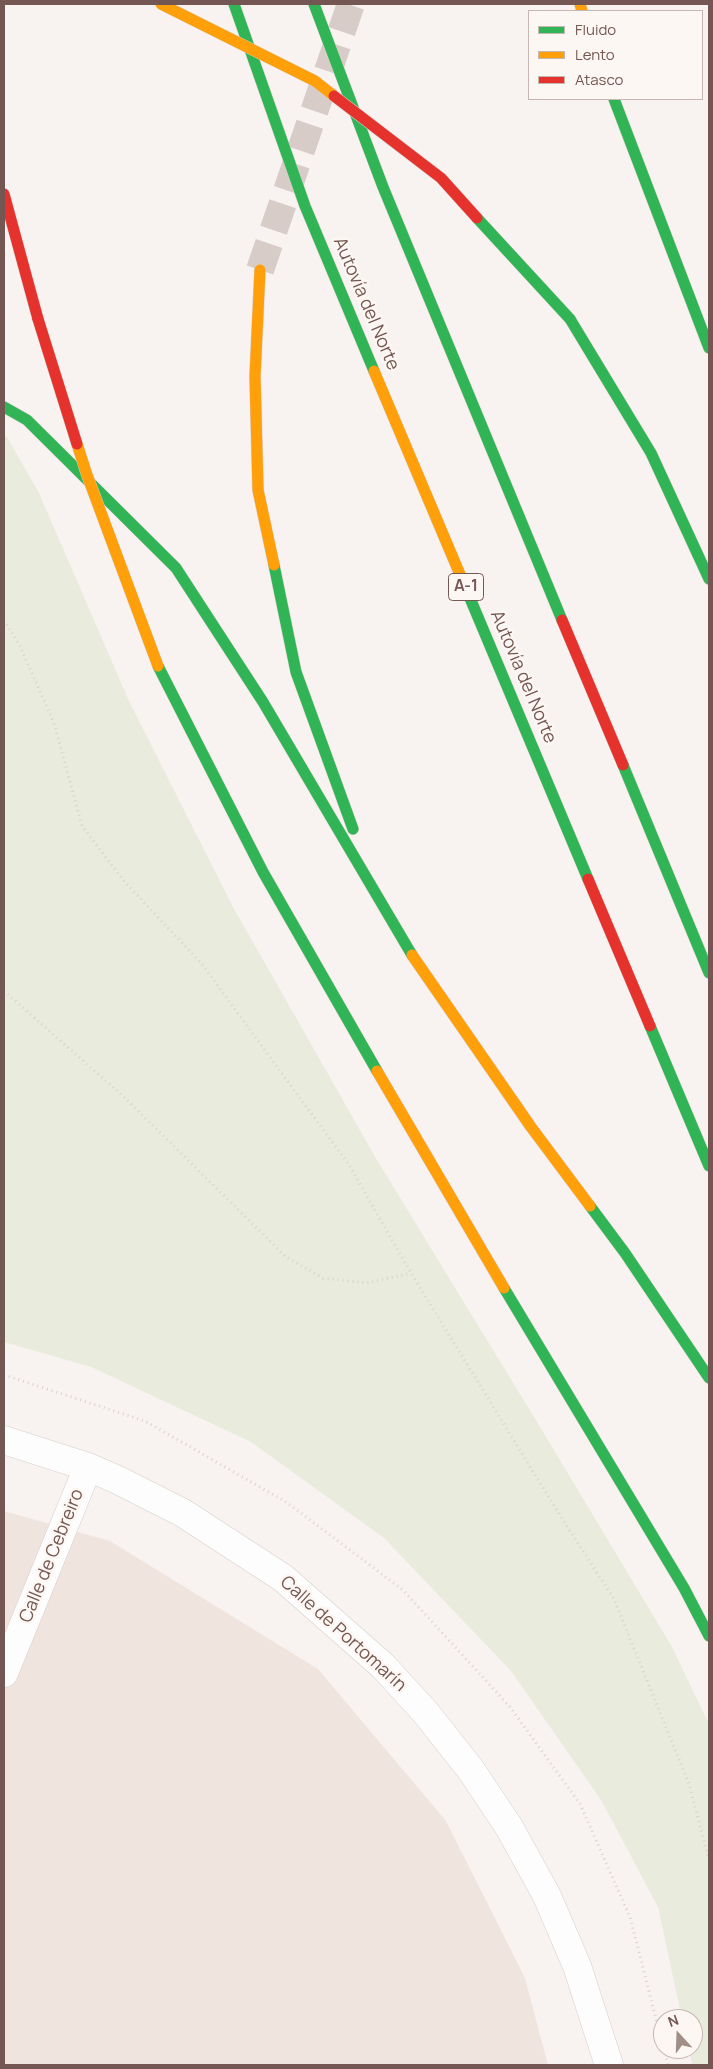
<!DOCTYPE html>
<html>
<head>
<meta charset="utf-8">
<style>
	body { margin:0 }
	#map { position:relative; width:713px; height:2069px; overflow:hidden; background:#f8f3f0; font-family:Manrope,sans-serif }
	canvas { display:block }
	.frame { position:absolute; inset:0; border:5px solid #745752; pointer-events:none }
	.legend { position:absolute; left:528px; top:10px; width:175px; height:90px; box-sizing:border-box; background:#fdf7f3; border:1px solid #c6b7b3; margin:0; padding:6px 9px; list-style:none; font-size:15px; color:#745752 }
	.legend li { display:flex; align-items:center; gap:10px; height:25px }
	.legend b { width:25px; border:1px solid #c6b7b3 }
	.north { position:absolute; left:653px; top:2009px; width:50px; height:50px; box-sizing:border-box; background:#fdf7f3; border:1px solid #c6b7b3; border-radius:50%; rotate:340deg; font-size:14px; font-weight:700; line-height:20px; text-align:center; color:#745752 }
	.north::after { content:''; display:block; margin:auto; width:18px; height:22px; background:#a28e89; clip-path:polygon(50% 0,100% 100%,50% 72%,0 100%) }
</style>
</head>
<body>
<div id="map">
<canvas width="713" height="2069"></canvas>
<div class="frame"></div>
<ul class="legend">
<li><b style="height:6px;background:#30b455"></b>Fluido</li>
<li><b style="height:6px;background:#ff9f0a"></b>Lento</li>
<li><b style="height:6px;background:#e5322d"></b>Atasco</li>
</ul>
<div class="north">N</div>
</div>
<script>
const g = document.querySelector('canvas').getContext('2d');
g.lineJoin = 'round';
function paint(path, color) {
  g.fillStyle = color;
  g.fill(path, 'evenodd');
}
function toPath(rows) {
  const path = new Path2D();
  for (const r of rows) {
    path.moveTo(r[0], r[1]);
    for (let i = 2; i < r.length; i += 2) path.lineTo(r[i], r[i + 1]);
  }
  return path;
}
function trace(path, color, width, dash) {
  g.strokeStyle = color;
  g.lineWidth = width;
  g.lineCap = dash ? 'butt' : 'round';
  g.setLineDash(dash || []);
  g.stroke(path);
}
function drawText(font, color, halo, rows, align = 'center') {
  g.font = font + ' Manrope,sans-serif';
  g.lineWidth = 5;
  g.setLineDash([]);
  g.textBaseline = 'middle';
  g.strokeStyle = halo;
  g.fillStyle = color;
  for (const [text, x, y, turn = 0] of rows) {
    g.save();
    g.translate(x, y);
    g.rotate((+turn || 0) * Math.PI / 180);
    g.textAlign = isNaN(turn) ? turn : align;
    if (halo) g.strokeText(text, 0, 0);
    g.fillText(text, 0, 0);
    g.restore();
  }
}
const residential = toPath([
	[4,1511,110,1541,318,1669,446,1821,525,1978,548,2065,4,2065]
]);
const green = toPath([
	[4,435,7,437,39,493,129,701,233,907,377,1160,545,1435,671,1645,709,1724,709,2065,692,2065,689,2049,693,2049,693,2019,682,2019,658,1907,601,1800,511,1671,384,1538,251,1442,91,1367,4,1342]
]);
const highwayTunnel = toPath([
	[260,270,351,4]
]);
const path = toPath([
	[4,620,19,644,54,723,82,826,123,880,201,963,349,1165,411,1273,561,1517,614,1599,689,1784,709,1860],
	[4,991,123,1096,286,1257,323,1278,367,1283,411,1273],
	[4,1375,145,1421,286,1502,403,1590,510,1707,580,1804,630,1917,663,2046],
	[664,2049,668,2065]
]);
const street = toPath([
	[4,1440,88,1467,118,1480,183,1513,283,1578,383,1666,426,1713,471,1770,509,1827,547,1896,577,1966,609,2065],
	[4,1673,88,1467]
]);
const fast = toPath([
	[234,4,305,206,374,371],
	[314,4,383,187,562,620],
	[614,99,709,348],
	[570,319,651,453,709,579],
	[4,407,27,420,176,568,263,702,412,955],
	[274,565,296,672,353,829],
	[467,591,588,879],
	[158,666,263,872,377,1071],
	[623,765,709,973],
	[650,1026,709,1166],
	[590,1206,625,1253,709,1378],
	[504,1288,684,1588,709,1636]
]);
const slow = toPath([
	[580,4,582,11],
	[260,270,255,376,258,490,274,565],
	[374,371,467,591],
	[412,955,531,1127,590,1206],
	[377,1071,504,1288]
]);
const jam = toPath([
	[4,194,38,319],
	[562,620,623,765],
	[588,879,650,1026]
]);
const fastBridge = toPath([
	[477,218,570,319]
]);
const slowBridge = toPath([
	[161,4,315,81,334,96],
	[77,444,87,475,158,666]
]);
const jamBridge = toPath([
	[334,96,441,178,477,218],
	[38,319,77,444]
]);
const shields = [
	[466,587,35]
];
const shieldNames = [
	["A-1",466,587]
];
const streetNames = [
	["Autovía del Norte",366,304,67],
	["Autovía del Norte",523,677,67],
	["Calle de Cebreiro",52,1556,-68],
	["Calle de Portomarín",343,1634,42]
];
paint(residential, '#f0e4df');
paint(green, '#e9ecdc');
trace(highwayTunnel, '#d7ccc8', 28, [28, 14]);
trace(street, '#d6cfcc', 29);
trace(fast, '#d9d0cd', 12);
trace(slow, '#d9d0cd', 12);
trace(jam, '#d9d0cd', 12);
trace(path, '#dad1d0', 3, [1, 4]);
trace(street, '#fefdfd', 28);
trace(fast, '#30b455', 11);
trace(slow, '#ff9f0a', 11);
trace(jam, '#e5322d', 11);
trace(fastBridge, '#d9d0cd', 12, []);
trace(slowBridge, '#d9d0cd', 12, []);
trace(jamBridge, '#d9d0cd', 12, []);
trace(fastBridge, '#30b455', 11);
trace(slowBridge, '#ff9f0a', 11);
trace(jamBridge, '#e5322d', 11);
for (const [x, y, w] of shields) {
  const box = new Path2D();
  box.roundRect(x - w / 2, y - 13.5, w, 27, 4);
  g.fillStyle = '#fdf7f3';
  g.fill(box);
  trace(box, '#745752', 1);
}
drawText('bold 16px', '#745752', null, shieldNames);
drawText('18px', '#745752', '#fdf7f3', streetNames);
</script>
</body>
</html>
